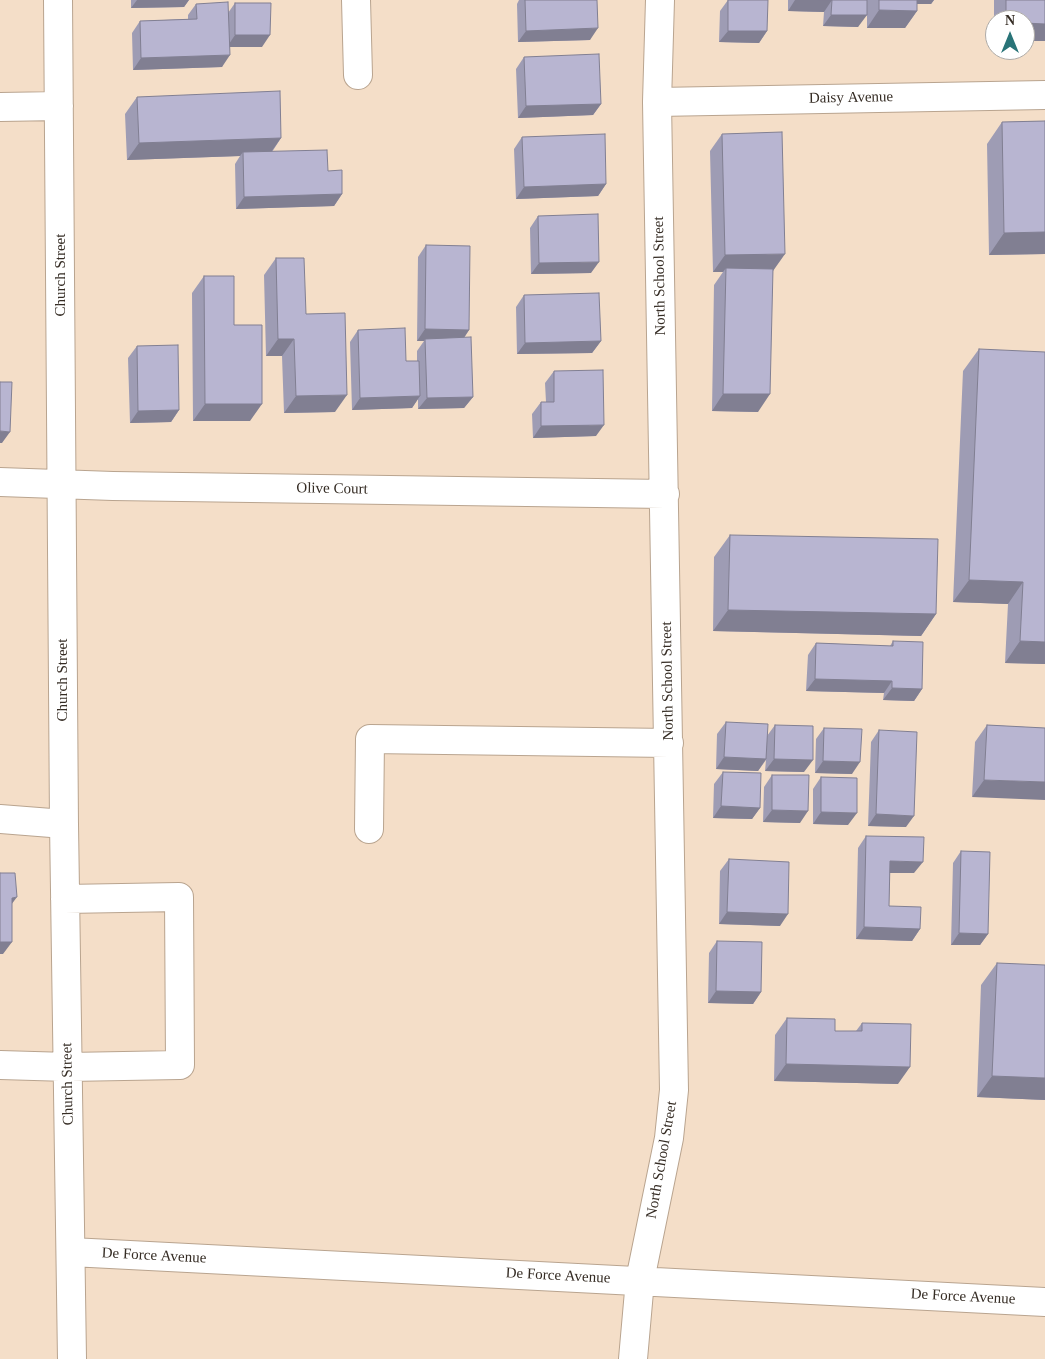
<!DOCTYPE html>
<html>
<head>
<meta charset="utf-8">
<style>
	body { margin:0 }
	#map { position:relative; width:1045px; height:1359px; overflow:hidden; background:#f4dec8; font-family:"Times New Roman",serif }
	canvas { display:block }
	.north { position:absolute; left:985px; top:10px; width:50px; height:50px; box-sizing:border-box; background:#fff; border:1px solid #aeaba7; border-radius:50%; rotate:0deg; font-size:14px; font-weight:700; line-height:20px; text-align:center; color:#352c24 }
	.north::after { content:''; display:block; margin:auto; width:18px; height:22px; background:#297478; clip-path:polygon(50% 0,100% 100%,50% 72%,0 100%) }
</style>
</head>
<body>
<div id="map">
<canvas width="1045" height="1359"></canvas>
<div class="north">N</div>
</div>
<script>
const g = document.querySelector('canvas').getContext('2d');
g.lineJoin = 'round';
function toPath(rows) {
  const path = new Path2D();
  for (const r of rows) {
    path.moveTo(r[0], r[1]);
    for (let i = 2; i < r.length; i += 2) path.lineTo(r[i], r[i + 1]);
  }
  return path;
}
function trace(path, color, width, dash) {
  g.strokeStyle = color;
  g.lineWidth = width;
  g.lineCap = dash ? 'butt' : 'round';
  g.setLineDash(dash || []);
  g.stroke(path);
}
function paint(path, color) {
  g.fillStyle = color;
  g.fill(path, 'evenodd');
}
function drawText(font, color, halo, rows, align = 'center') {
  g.font = font + ' "Times New Roman",serif';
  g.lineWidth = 5;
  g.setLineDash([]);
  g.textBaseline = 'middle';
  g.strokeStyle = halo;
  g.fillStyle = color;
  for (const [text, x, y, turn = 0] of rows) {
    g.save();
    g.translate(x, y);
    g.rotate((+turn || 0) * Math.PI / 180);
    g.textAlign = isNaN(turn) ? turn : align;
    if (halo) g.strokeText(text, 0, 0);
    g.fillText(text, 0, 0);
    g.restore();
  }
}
const minor = toPath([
	[58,0,64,824,72,1359],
	[356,0,358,75],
	[657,102,1045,95],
	[0,107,59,106],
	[0,482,113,486,665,494],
	[0,819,64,824],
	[369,829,370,739,669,743],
	[0,1065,68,1067,180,1065,179,897,65,899],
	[71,1252,1045,1302],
	[633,1359,640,1280,669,1138,674,1090,657,102,660,0]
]);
const wall = toPath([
	[131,0,189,0,184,7,131,8],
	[519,0,597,0,590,40,518,42,517,4],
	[728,0,767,31,759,43,719,42,720,11],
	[788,0,867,0,858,27,823,26,824,12,788,11],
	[867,0,934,0,931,4,917,4,917,11,905,28,867,28],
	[994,0,1045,0,1045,41,1025,41,1025,20,995,20,995,40,994,40],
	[235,3,262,47,230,47,222,67,133,70,132,33,140,21,188,19,188,15,196,4,228,13],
	[524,57,601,104,593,115,518,118,516,69],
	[137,97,281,138,272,152,328,171,342,194,334,206,236,209,235,164,240,156,127,160,125,114],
	[1045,121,1045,254,989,255,987,144,1002,122],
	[722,134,773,271,758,412,712,411,714,285,723,272,713,272,710,151],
	[522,137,606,184,598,196,516,199,514,149],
	[538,216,591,273,531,274,530,228],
	[426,245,469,330,464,338,473,397,464,408,418,409,418,399,412,408,352,410,350,342,358,330,406,361,417,361,417,351,424,341,417,341,418,257],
	[276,258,306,314,335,412,284,413,282,356,266,356,264,275],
	[204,276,234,325,250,421,193,421,192,293],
	[524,295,601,341,592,353,517,354,516,307],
	[137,346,179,410,171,422,130,423,128,358],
	[979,349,1045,664,1005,663,1008,604,953,602,963,371],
	[554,371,596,436,533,438,532,414,541,402,546,402,545,383],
	[730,535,936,614,921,636,713,631,714,557],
	[893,641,922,689,914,701,883,700,884,693,806,691,808,655,816,643,890,646],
	[726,722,767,736,775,725,804,772,765,771,766,760,758,771,716,769,717,734],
	[987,725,1045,728,972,797,975,742],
	[824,728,852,774,815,773,816,739],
	[879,730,906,827,868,826,871,742],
	[723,772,760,808,752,819,713,818,714,784],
	[772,775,800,823,763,822,764,787],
	[821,777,848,825,813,824,813,789],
	[866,836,914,873,890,873,889,906,920,929,912,941,856,939,858,848],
	[961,851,988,934,980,945,951,945,953,863],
	[729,859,780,926,719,924,720,871],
	[717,941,761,992,753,1004,708,1003,709,953],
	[997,963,1045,1100,977,1097,981,985],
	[787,1018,835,1031,856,1031,862,1023,898,1084,774,1081,775,1035]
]);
const shadedWall = toPath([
	[137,0,189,0,184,7,131,8],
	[795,0,832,0,824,12,788,11],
	[908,0,934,0,931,4,905,4],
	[879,10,917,11,905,28,867,28],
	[831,15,867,15,858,27,823,26],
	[1025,23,1045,24,1045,41,1025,41],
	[598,28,590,40,518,42,526,31],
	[728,31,767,31,759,43,719,42],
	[235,35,270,35,262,47,227,47],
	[230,55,222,67,133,70,141,58],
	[601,104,593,115,518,118,526,106],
	[281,138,269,155,243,152,240,156,127,160,139,143],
	[606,184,598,196,516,199,524,187],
	[342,194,334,206,236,209,244,197],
	[1045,232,1045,254,989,255,1004,233],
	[785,254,773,271,726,268,723,272,713,272,725,255],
	[599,262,591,273,531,274,539,263],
	[425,329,469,330,461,342,425,339,424,341,417,341],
	[278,339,294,339,282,356,266,356],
	[601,341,592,353,517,354,525,343],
	[723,394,770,394,758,412,712,411],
	[347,395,335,412,284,413,296,396],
	[420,396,412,408,352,410,360,398],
	[473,397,464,408,418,409,427,398],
	[205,404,262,404,250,421,193,421],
	[179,410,171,422,130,423,138,411],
	[604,425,596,436,533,438,541,426],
	[0,431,10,432,2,443,0,443],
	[969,580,1023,582,1008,604,953,602],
	[728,610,936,614,921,636,713,631],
	[1020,641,1045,642,1045,664,1005,663],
	[815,679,892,681,884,693,806,691],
	[892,688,922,689,914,701,883,700],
	[724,757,766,759,758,771,716,769],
	[774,759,813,760,804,772,765,771],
	[823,761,860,762,852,774,815,773],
	[984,780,1045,782,1045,800,972,797],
	[721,806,760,808,752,819,713,818],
	[772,810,808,811,800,823,763,822],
	[821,812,857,813,848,825,813,824],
	[876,814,914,816,906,827,868,826],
	[890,861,923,862,914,873,882,873],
	[17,897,8,909,12,898],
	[727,912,788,914,780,926,719,924],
	[864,927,920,929,912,941,856,939],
	[959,933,988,934,980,945,951,945],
	[0,942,12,942,3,954,0,954],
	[716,991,761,992,753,1004,708,1003],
	[786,1064,910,1067,898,1084,774,1081],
	[992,1076,1045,1078,1045,1100,977,1097]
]);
const building = toPath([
	[525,0,597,0,598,28,526,31,525,0],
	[728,0,768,0,767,31,728,31,728,0],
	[818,0,867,0,867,15,831,15,832,0,818,0],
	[879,0,917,0,917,11,879,10,879,0],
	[1006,0,1045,0,1045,24,1025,23,1025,20,1006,20,1006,0],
	[228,2,230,55,141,58,140,21,197,19,196,4,228,2],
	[235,3,271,3,270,35,235,35,235,3],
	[599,54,601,104,526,106,524,57,599,54],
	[280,91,281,138,139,143,137,97,280,91],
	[1045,121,1045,232,1004,233,1002,122,1045,121],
	[782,132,785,254,725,255,722,134,782,132],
	[605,134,606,184,524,187,522,137,605,134],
	[327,150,328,171,342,170,342,194,244,197,243,152,327,150],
	[598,214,599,262,539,263,538,216,598,214],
	[426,245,470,246,469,330,425,329,426,245],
	[276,258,304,258,306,314,345,313,347,395,296,396,294,339,278,339,276,258],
	[726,268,773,269,770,394,723,394,726,268],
	[204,276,234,276,234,325,262,325,262,404,205,404,204,276],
	[599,293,601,341,525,343,524,295,599,293],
	[405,328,406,361,419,361,420,396,360,398,358,330,405,328],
	[471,337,473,397,427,398,425,339,471,337],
	[178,345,179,410,138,411,137,346,178,345],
	[979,349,1045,352,1045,642,1020,641,1023,582,969,580,979,349],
	[603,370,604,425,541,426,541,402,554,402,554,371,603,370],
	[0,382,12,382,10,432,0,431,0,382],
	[730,535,938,539,936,614,728,610,730,535],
	[893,641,923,642,922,689,892,688,892,681,815,679,816,643,893,646,893,641],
	[726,722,768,724,766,759,724,757,726,722],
	[775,725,813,726,813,760,774,759,775,725],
	[987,725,1045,728,1045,782,984,780,987,725],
	[824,728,862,729,860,762,823,761,824,728],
	[879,730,917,732,914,816,876,814,879,730],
	[723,772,761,773,760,808,721,806,723,772],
	[772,775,809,775,808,811,772,810,772,775],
	[821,777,857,778,857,813,821,812,821,777],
	[866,836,924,837,923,862,890,861,889,906,921,907,920,929,864,927,866,836],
	[961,851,990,852,988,934,959,933,961,851],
	[729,859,789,862,788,914,727,912,729,859],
	[0,873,15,873,17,897,12,898,12,942,0,942,0,873],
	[717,941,762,942,761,992,716,991,717,941],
	[997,963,1045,965,1045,1078,992,1076,997,963],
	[787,1018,835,1019,835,1031,862,1031,862,1023,911,1024,910,1067,786,1064,787,1018]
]);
const streetNames = [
	["Daisy Avenue",851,98,-1],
	["Church Street",61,275,-90],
	["North School Street",660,276,-91],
	["Olive Court",332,489,1],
	["Church Street",63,680,-90],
	["North School Street",668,681,-91],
	["Church Street",68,1084,-91],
	["North School Street",662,1160,-80],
	["De Force Avenue",154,1256,3],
	["De Force Avenue",558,1276,3],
	["De Force Avenue",963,1297,3]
];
trace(minor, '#b9a48f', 30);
trace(minor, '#fff', 28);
paint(wall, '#9e9cb4');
paint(shadedWall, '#817f92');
paint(building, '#b8b5d1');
trace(building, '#817f92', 1);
drawText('15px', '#352c24', '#fff', streetNames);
</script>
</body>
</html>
